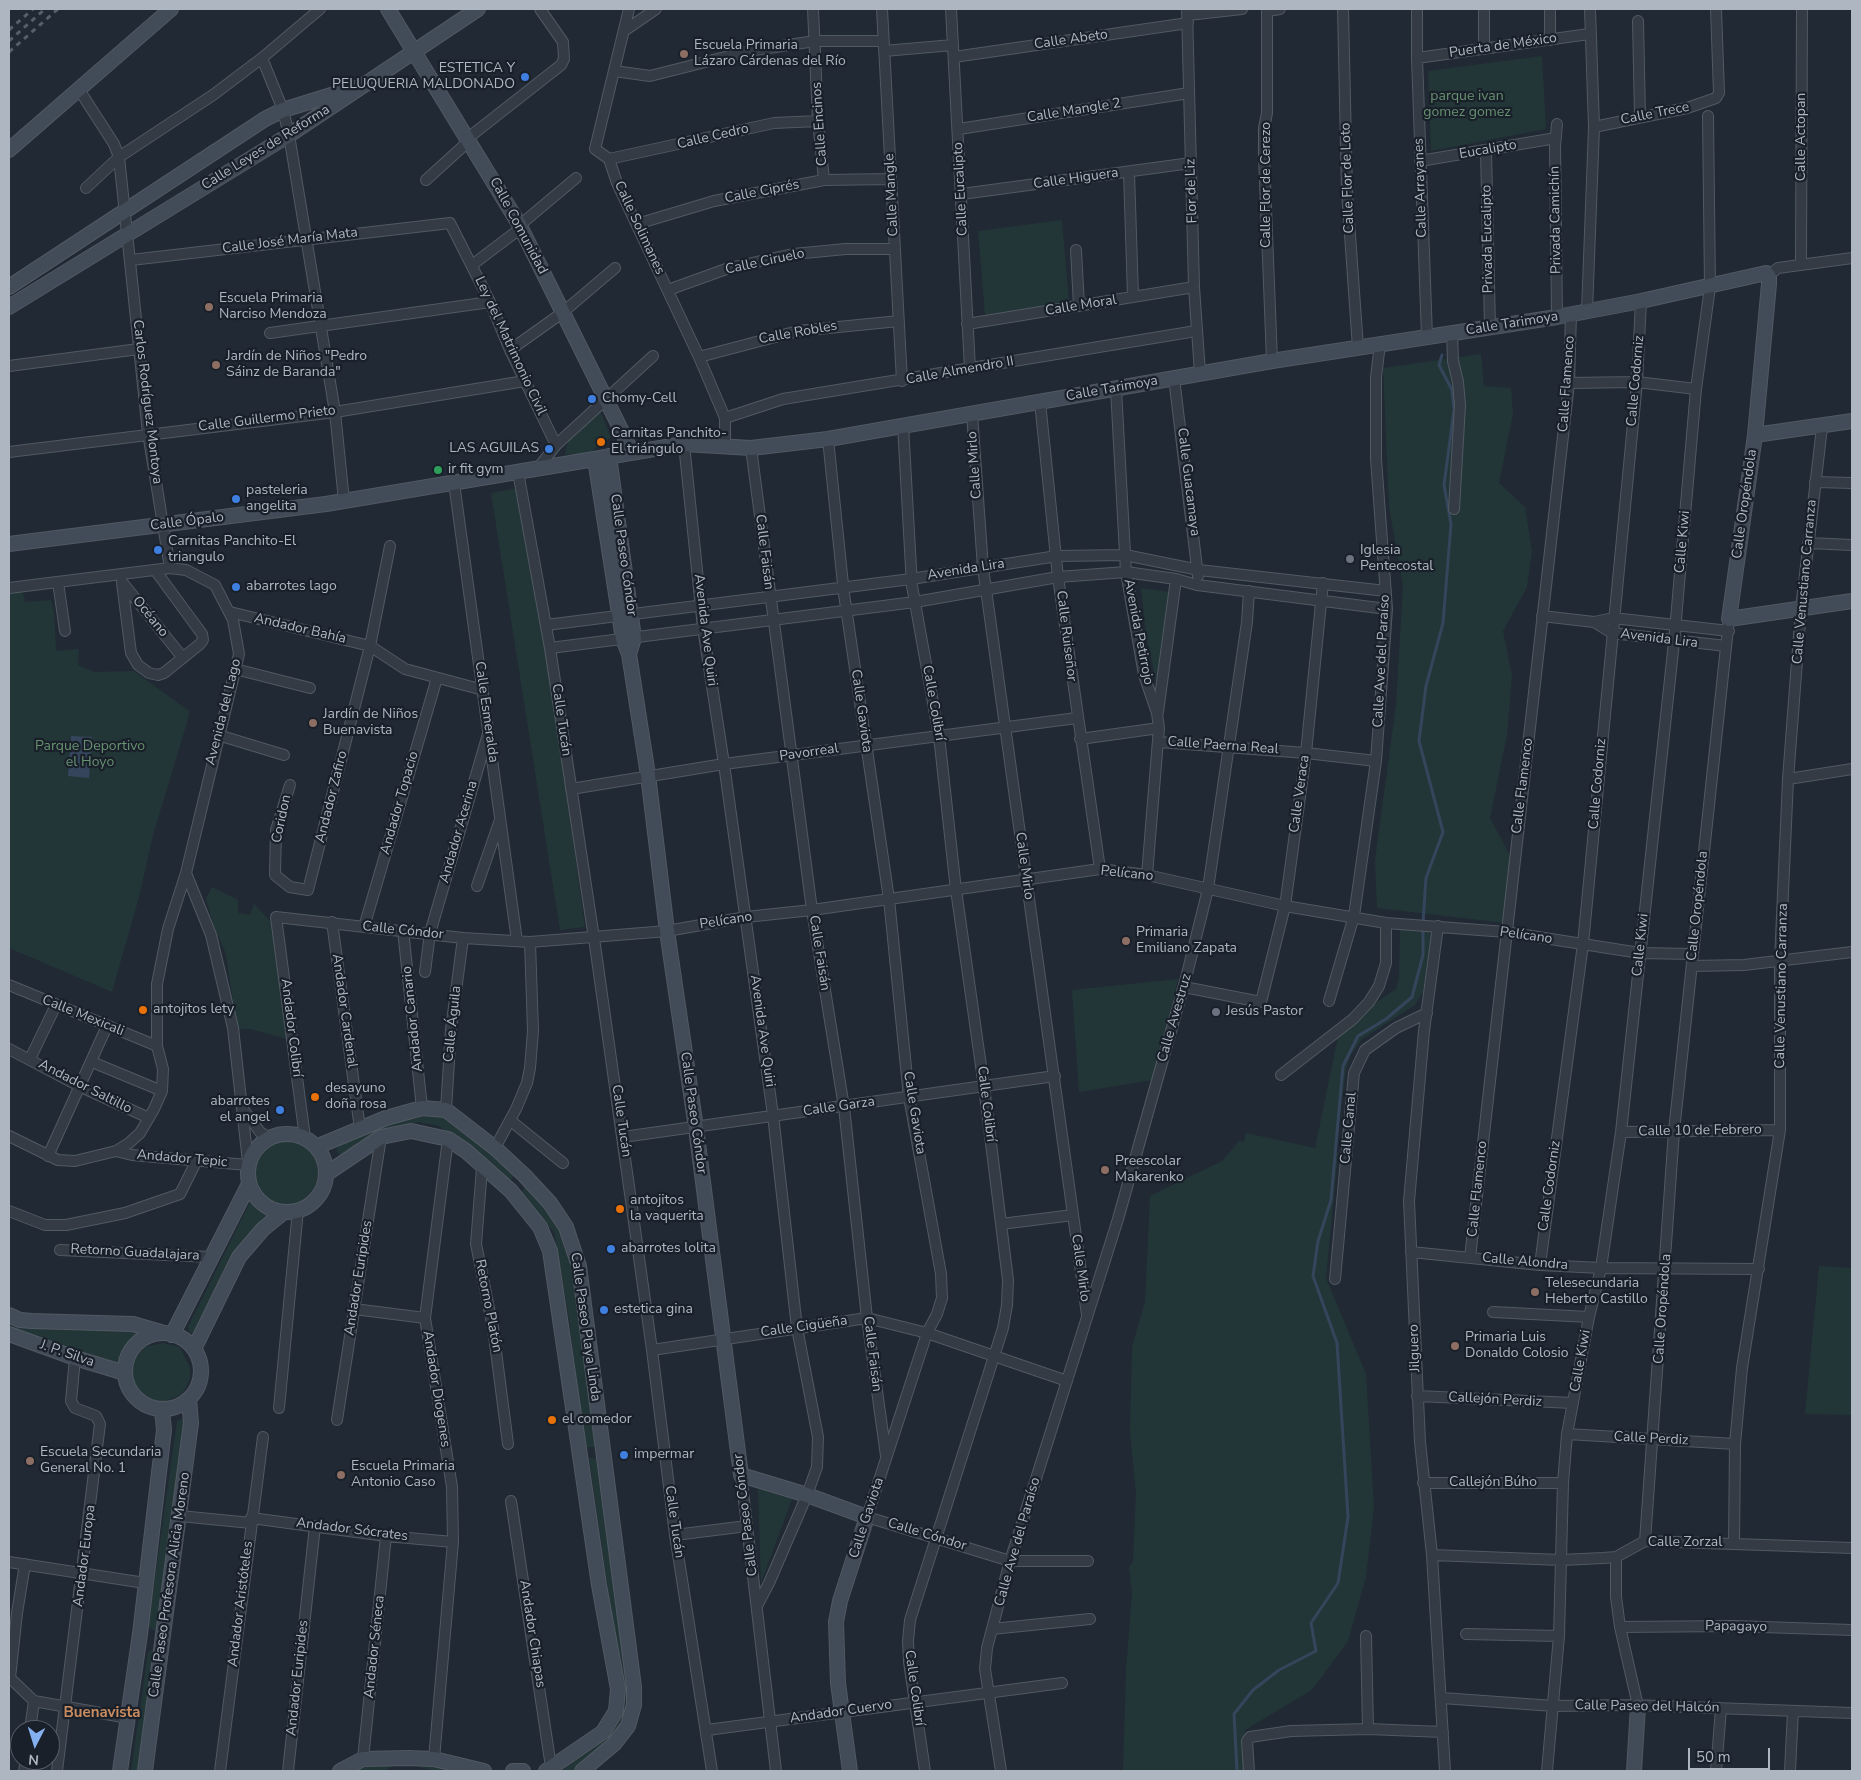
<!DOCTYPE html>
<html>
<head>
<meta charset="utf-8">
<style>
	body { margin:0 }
	#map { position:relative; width:1861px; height:1780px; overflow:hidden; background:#212934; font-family:"Nunito Sans",sans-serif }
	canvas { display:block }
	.frame { position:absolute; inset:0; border:10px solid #aeb6c2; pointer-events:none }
	.north { position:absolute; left:10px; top:1720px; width:50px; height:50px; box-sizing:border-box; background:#19202a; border:1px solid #555c67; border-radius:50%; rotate:185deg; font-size:14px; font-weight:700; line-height:20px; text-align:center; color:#aeb6c2 }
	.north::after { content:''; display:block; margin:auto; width:18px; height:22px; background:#85b0f0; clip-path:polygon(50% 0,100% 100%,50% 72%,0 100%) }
	.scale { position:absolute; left:1688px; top:1748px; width:82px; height:22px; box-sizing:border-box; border:2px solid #aeb6c2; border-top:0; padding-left:6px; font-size:15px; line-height:18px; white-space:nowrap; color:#aeb6c2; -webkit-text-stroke:4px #19202a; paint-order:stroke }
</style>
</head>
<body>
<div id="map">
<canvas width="1861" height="1780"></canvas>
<div class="frame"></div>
<div class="north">N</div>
<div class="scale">50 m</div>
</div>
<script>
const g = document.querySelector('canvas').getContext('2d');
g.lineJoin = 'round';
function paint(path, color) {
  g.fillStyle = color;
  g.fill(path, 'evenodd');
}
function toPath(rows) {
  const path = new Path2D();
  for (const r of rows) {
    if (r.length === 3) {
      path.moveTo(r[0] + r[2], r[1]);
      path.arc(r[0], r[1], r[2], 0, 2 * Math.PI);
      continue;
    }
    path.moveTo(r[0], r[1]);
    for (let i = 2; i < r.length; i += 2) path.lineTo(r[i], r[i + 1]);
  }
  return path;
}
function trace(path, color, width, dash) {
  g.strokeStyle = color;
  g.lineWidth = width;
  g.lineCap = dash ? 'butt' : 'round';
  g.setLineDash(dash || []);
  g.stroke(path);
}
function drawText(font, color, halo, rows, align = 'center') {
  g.font = font + ' "Nunito Sans",sans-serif';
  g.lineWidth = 4.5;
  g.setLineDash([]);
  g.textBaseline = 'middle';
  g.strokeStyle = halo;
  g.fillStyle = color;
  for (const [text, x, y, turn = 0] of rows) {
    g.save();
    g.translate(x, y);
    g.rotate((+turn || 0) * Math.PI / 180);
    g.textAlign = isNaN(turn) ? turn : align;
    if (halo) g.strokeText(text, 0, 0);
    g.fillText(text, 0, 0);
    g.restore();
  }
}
const green = toPath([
	[1542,56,1546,129,1431,151,1428,71],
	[1062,220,1069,302,985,315,978,231],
	[1481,354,1484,386,1511,388,1513,414,1499,483,1525,507,1532,551,1527,587,1503,631,1512,676,1507,735,1490,818,1511,857,1505,923,1377,908,1375,860,1396,705,1403,585,1389,507,1383,368],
	[600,411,611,437,594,449,589,456,565,454,568,442],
	[524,487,585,927,560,930,491,493],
	[1141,588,1170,592,1158,691,1146,634],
	[23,592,25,602,51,600,54,611,56,651,79,649,78,665,94,672,134,671,189,711,188,719,153,835,139,897,112,992,9,948,9,594],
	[212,887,238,900,238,913,250,915,254,904,272,923,288,1039,250,1029,237,1029,226,954,213,924,206,899],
	[1400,926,1427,927,1431,935,1423,992,1415,1005,1362,1039,1350,1056,1346,1070,1335,1152,1338,1153,1326,1278,1366,1374,1374,1507,1366,1577,1348,1641,1312,1690,1245,1730,1247,1771,1123,1771,1126,1670,1132,1593,1129,1568,1133,1561,1136,1493,1130,1432,1132,1347,1145,1302,1150,1196,1222,1161,1239,1141,1244,1142,1246,1133,1315,1148,1340,1027,1396,989,1399,979],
	[1178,979,1153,1080,1079,1092,1072,990],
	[439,1110,518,1171,508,1183,466,1146,439,1126,419,1122,381,1134,341,1155,337,1152,336,1143,389,1119],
	[286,1173,32],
	[528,1183,559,1219,570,1246,592,1424,600,1446,585,1448,569,1319,554,1232,520,1194],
	[253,1196,258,1202,276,1213,248,1235,197,1334,190,1333,188,1327],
	[1819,1266,1852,1268,1852,1415,1805,1414],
	[9,1322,22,1327,142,1331,124,1353,118,1367,9,1331],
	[163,1343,180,1347,190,1368,190,1378,186,1388,180,1395,161,1403,142,1396,135,1389,131,1370,133,1361,145,1347],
	[186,1418,157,1630,153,1630,148,1627,177,1421],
	[589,1458,596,1458,633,1684,628,1724,576,1771,562,1771,574,1759,595,1748,625,1707],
	[758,1489,792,1499,761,1583],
	[151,1650,155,1651,142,1771,131,1771,148,1652],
	[390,1759,472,1771,437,1771,400,1763,383,1771,355,1771,365,1764]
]);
const water = toPath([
	[71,736,92,737,89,778,68,776]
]);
const stream = toPath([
	[1423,923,1426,878,1443,832,1419,741,1426,686,1443,623,1451,524,1444,485,1454,410,1452,390,1439,365,1442,355],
	[1237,1771,1234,1714,1253,1690,1279,1670,1316,1651,1311,1623,1338,1583,1348,1517,1337,1343,1313,1276,1318,1241,1331,1200,1343,1066,1358,1036,1386,1019,1412,997,1423,955,1423,929]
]);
const street = toPath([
	[629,9,595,149,609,159,617,183,699,357,725,418,725,446],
	[813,9,818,121,824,180],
	[882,9,902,381],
	[951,9,970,369],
	[1187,9,1194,287,1200,373],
	[1267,9,1267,113,1264,128,1264,156,1272,361],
	[1343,9,1347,192,1358,348],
	[1417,9,1417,58,1427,337],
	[1484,9,1484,49],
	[1550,9,1550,40],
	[1267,11,1280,9],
	[1188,15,1242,9],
	[1638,21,1640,116],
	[624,31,656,9],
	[884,51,953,45],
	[954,57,1188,23],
	[262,58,283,110,289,135,335,412,344,501],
	[1417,58,1589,34],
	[614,71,650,76,749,51,815,41,883,41],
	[78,88,114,144,119,157,148,433,170,568],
	[1594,127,1687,108,1716,98,1719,93,1716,9],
	[959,129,1189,93],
	[468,138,561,65,564,59,563,42,540,9],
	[1486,151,1490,327],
	[609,159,774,123,818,121],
	[1420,161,1556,138],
	[1129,172,1133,297],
	[426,180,470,140],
	[86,188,119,157,213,95,262,58,320,9],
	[962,194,1191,163],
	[637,224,714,201,824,180,891,179],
	[520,225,576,178],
	[1076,250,1079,306],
	[131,260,450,223,490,302,510,350,556,445,539,467],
	[472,265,521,228],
	[1801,265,1802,9],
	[1769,275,1778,268,1852,258],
	[668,290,729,268,793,254,846,249,895,249],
	[1587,311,1594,127,1590,9],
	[1557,317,1555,146,1557,124],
	[967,324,1194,287],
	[270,333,490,302],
	[1452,333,1453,361,1458,382,1460,405,1454,509],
	[510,350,562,313,615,268],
	[699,357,798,331,899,321],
	[9,366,139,349],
	[1174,378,1198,576],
	[1569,383,1637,382,1696,389],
	[1116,389,1126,572,1144,675,1157,713,1159,728,1147,875],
	[1040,402,1058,577,1100,869],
	[972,414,983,568,1087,1315],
	[725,418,783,399,1196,331],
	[903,425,912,586,939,736,956,890,984,1087,1008,1280,1007,1305,1003,1328,910,1620,908,1641,909,1662,925,1771],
	[828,439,844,594,889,899,909,1097,941,1274,942,1298,937,1314,927,1333,867,1517,1010,1561,1088,1561],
	[684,444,703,628,724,764,773,1115,797,1328,818,1437,817,1467,807,1495,769,1583,757,1606],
	[556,445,653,356],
	[751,448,812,910,844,1107,867,1318,886,1456],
	[9,452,335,412,525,381],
	[518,472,550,648,594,938,652,1350,675,1535,712,1771],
	[1815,482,1852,483],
	[454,483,517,941],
	[1808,543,1852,545],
	[58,582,65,631],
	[122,582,183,658],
	[122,583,131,653,138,665,149,673,158,675,164,673,200,644,203,640,202,634,155,570],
	[9,588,170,568,186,570,215,585,233,620,239,654,186,873,168,929,157,984,157,1046,163,1069,162,1091,154,1109,140,1133,129,1143,116,1151,75,1161,58,1160,9,1136],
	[230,612,370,646,405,669,483,690],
	[1542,616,1594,622,1613,618,1729,631],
	[1594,622,1612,633,1726,646],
	[546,625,911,579,1057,556,1125,555,1199,570,1386,591],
	[550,648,915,602,1058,577,1126,572,1176,579,1197,585,1387,609],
	[235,669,310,688],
	[1158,712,1176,579],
	[218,735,284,755],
	[1080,739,1159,728],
	[1159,742,1306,753,1376,761],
	[1788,779,1852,769],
	[290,785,276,830,275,875,290,887,308,890,370,646,390,546],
	[571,789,724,764,1077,718],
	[186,873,211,935,233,1028,248,1162],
	[477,886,500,820],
	[332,922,360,1129],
	[1438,926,1424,1031,1409,1201,1420,1442,1432,1555,1445,1771],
	[364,927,437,678],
	[403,930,422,1108],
	[1692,966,1744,965,1852,952],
	[425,972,430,933,488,734],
	[9,985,157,1046],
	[1184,987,1261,1002,1285,906,1306,753,1323,583],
	[1329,1001,1354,916,1376,761,1387,609,1376,459,1376,377,1380,344],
	[9,1049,81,1087,149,1118],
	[30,1059,56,1005],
	[92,1062,162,1091],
	[1281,1075,1353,1019,1369,1002,1379,986,1386,963,1386,923],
	[243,1109,260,1132,269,1138],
	[446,1110,451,1029,463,938],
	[511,1121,563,1163],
	[1621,1132,1780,1130],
	[623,1137,1055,1076],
	[305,1138,276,917,463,938,530,942,667,931,746,917,812,910,1100,869,1147,875,1285,906,1386,923,1506,932,1640,953,1692,954],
	[495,1148,516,1109,527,1083,530,1068,533,1031,530,942],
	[116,1151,132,1155,248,1165],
	[48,1156,107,1026],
	[482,1168,476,1244,493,1328,508,1444],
	[9,1211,45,1225,66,1225,125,1213,180,1194,197,1160],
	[1001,1224,1073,1215],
	[60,1250,211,1257],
	[1411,1252,1540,1265,1601,1268,1759,1269],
	[1470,1258,1569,383,1571,314],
	[1540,1265,1583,944,1637,382,1641,301],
	[1335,1279,1354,1073,1365,1050,1396,1028,1427,1013],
	[354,1309,425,1318],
	[1493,1312,1589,1317],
	[652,1350,867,1318,927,1333,1067,1381],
	[1417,1396,1573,1403],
	[279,1408,298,1210],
	[337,1420,381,1137],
	[1567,1434,1735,1444],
	[741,1475,776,1771],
	[1423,1483,1563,1483],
	[511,1501,551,1767],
	[180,1516,251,1523],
	[251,1518,386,1536,453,1542],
	[675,1535,747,1526],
	[1645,1541,1674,1131,1729,619],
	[1734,1543,1735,1444,1742,1368,1780,1130,1780,961,1788,779,1801,609,1822,427],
	[1432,1555,1561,1560,1603,1558,1616,1557,1645,1541,1852,1548],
	[1616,1557,1616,1597,1620,1627,1638,1706],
	[9,1562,145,1583],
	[25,1564,17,1613,10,1678,34,1701],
	[1620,1627,1733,1626,1852,1630],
	[992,1629,1090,1619],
	[1466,1634,1559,1636],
	[1366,1636,1368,1729],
	[1442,1698,1554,1706,1633,1705,1852,1713],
	[34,1701,128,1718],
	[30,1730,34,1701],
	[707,1730,1062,1683],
	[363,1759,386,1536],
	[434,1759,453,1542,452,1487,425,1318,448,1139],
	[24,1771,26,1760],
	[57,1771,100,1424,96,1416,75,1408,71,1401,75,1358],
	[220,1771,263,1437],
	[288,1771,315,1526],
	[1001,1771,985,1669,987,1648,1010,1561,1118,1219,1186,978,1208,889,1247,622,1249,591],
	[1249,1771,1247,1741,1250,1737,1291,1731,1368,1729,1443,1732],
	[1547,1771,1559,1636,1563,1483,1567,1434,1589,1317,1601,1268,1621,1132,1674,642,1696,389,1710,287,1708,116],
	[1716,1771,1721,1709],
	[1790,1771,1793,1711]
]);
const secondary = toPath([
	[388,9,519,224,632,452],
	[9,150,171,9],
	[9,287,265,119,283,110,354,88],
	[9,307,289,135,478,9],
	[1755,435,1852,421],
	[609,456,634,638,629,654],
	[595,459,623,639,629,654,648,775,667,931,696,1128,741,1475,807,1495,867,1517,840,1601,836,1622,838,1683,850,1771],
	[9,544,326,504,684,444,751,448,828,439,1272,361,1557,317,1641,301,1766,273,1769,277,1769,284,1755,435,1729,619,1852,601],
	[287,1173,39],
	[316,1147,386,1118,422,1108,446,1110,495,1148,524,1175,550,1203,566,1227,579,1266,634,1687,634,1705,628,1726,614,1744,582,1771],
	[326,1174,381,1137,411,1131,448,1139,466,1151,511,1191,540,1227,550,1251,599,1585,618,1689,616,1711,603,1732,546,1771],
	[9,1315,20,1320,32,1321,133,1324,164,1333],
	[163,1371,38],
	[9,1334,75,1358,125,1373],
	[172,1335,249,1184],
	[194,1349,239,1257,263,1229,284,1212],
	[120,1771,140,1634,164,1430,162,1410],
	[145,1771,191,1423,189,1399],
	[340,1771,363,1759,408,1758,434,1759,484,1771],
	[513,1771,523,1771],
	[1634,1771,1638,1706]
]);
const rail = toPath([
	[9,30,33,9],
	[9,41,45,9],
	[9,52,58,9]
]);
const markers = [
	[684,54,5,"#8d6e63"],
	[525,77,5,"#3f7fe0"],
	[209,307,5,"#8d6e63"],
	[216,365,5,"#8d6e63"],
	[592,399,5,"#3f7fe0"],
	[601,442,5,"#e8710a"],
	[549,449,5,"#3f7fe0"],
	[438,470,5,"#2e9e5b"],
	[236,499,5,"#3f7fe0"],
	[158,550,5,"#3f7fe0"],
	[1350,559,5,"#6b7280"],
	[236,587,5,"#3f7fe0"],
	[313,723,5,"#8d6e63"],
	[1126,941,5,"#8d6e63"],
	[143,1010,5,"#e8710a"],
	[1216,1012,5,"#6b7280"],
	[315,1097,5,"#e8710a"],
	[280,1110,5,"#3f7fe0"],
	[1105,1170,5,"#8d6e63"],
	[620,1209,5,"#e8710a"],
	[611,1249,5,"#3f7fe0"],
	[1535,1292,5,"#8d6e63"],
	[604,1310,5,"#3f7fe0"],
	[1455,1346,5,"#8d6e63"],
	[552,1420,5,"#e8710a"],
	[624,1455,5,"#3f7fe0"],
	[30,1461,5,"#8d6e63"],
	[341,1475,5,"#8d6e63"]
];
const streetNames = [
	["Calle Abeto",1071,40,-8],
	["Puerta de México",1503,46,-8],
	["Calle Mangle 2",1074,111,-9],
	["Calle Trece",1655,114,-11],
	["Calle Encinos",820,124,-94],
	["Calle Cedro",713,137,-13],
	["Calle Actopan",1802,137,-90],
	["Calle Leyes de Reforma",266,148,-32],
	["Eucalipto",1488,150,-10],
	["Calle Flor de Loto",1348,178,-92],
	["Calle Higuera",1076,179,-8],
	["Calle Flor de Cerezo",1267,185,-90],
	["Calle Arrayanes",1421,188,-92],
	["Calle Eucalipto",961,189,-93],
	["Flor de Liz",1192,191,-92],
	["Calle Ciprés",762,192,-11],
	["Calle Mangle",892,195,-93],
	["Privada Camichín",1556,220,-91],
	["Calle Comunidad",518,226,62],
	["Calle Solimanes",639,228,65],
	["Privada Eucalipto",1488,239,-91],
	["Calle José María Mata",290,241,-7],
	["Calle Ciruelo",765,262,-12],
	["Calle Moral",1081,306,-9],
	["Calle Tarimoya",1512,324,-9],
	["Calle Robles",798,333,-10],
	["Ley del Matrimonio Civil",510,346,65],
	["Calle Almendro II",960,371,-10],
	["Calle Codorniz",1636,381,-85],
	["Calle Flamenco",1567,384,-86],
	["Calle Tarimoya",1112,389,-10],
	["Carlos Rodríguez Montoya",147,402,83],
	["Calle Guillermo Prieto",267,419,-7],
	["Calle Mirlo",975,465,-94],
	["Calle Guacamaya",1188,482,83],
	["Calle Oropéndola",1745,504,-82],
	["Calle Ópalo",187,522,-7],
	["Calle Kiwi",1683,542,-85],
	["Calle Faisán",764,552,83],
	["Calle Paseo Cóndor",623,555,82],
	["Avenida Lira",966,570,-9],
	["Calle Venustiano Carranza",1805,582,-85],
	["Océano",150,617,51],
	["Andador Bahía",300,629,13],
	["Avenida Ave Quiri",705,630,83],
	["Avenida Petirrojo",1138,632,79],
	["Calle Ruiseñor",1066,636,83],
	["Avenida Lira",1659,639,7],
	["Calle Ave del Paraíso",1382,661,-87],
	["Calle Colibrí",933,703,80],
	["Calle Gaviota",861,711,82],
	["Avenida del Lago",224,712,-76],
	["Calle Esmeralda",486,712,82],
	["Calle Tucán",561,720,82],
	["Calle Paerna Real",1223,746,4],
	["Pavorreal",809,753,-8],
	["Calle Codorniz",1598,784,-85],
	["Calle Flamenco",1523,786,-83],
	["Calle Veraca",1300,794,-82],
	["Andador Zafiro",332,797,-76],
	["Andador Topacio",400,803,-74],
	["Coridon",282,819,-78],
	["Andador Acerina",459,832,-74],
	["Calle Mirlo",1024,866,82],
	["Pelícano",1127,874,6],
	["Calle Oropéndola",1698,906,-84],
	["Pelícano",726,921,-9],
	["Calle Cóndor",403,931,6],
	["Pelícano",1526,936,8],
	["Calle Kiwi",1641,945,-84],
	["Calle Faisán",819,953,81],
	["Calle Venustiano Carranza",1782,986,-89],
	["Andador Cardenal",344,1011,82],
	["Calle Mexicali",83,1016,22],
	["Calle Avestruz",1175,1018,-74],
	["Andador Canario",413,1019,-96],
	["Calle Águila",453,1024,-84],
	["Andador Colibrí",291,1028,83],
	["Avenida Ave Quiri",762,1031,82],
	["Andador Saltillo",85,1087,27],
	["Calle Colibrí",986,1104,83],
	["Calle Garza",839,1107,-8],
	["Calle Paseo Cóndor",693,1113,82],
	["Calle Gaviota",914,1113,81],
	["Calle Tucán",621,1121,82],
	["Calle Canal",1349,1128,-85],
	["Calle 10 de Febrero",1700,1131,-1],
	["Andador Tepic",182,1159,5],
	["Calle Codorniz",1550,1186,-82],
	["Calle Flamenco",1478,1189,-84],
	["Retorno Guadalajara",135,1253,3],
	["Calle Alondra",1525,1262,5],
	["Calle Mirlo",1080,1268,82],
	["Andador Euripides",359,1278,-81],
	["Retorno Platón",488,1306,79],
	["Calle Oropéndola",1663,1309,-86],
	["Calle Paseo Playa Linda",585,1327,82],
	["Calle Cigüeña",804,1327,-8],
	["Jilguero",1415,1348,-92],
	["J. P. Silva",67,1354,19],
	["Calle Faisán",872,1354,83],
	["Calle Kiwi",1581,1361,-80],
	["Andador Diogenes",436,1389,81],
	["Callejón Perdiz",1495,1400,3],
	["Calle Perdiz",1651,1439,3],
	["Callejón Búho",1493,1483],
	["Calle Paseo Cóndor",746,1515,-97],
	["Calle Gaviota",867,1518,-72],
	["Calle Tucán",674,1522,82],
	["Andador Sócrates",352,1530,7],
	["Calle Cóndor",927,1535,17],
	["Calle Ave del Paraíso",1018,1542,-74],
	["Calle Zorzal",1685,1543],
	["Andador Europa",85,1556,-83],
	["Calle Paseo Profesora Alicia Moreno",170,1585,-82],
	["Andador Aristóteles",241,1604,-83],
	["Papagayo",1736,1627,1],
	["Andador Chiapas",532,1634,81],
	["Andador Séneca",375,1647,-84],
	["Andador Euripides",298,1678,-84],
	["Calle Colibrí",914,1688,82],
	["Calle Paseo del Halcón",1647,1707,1],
	["Andador Cuervo",841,1712,-8]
];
const poiNames = [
	["Escuela Primaria",694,46],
	["Lázaro Cárdenas del Río",694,62],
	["ESTETICA Y",515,69,"right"],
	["PELUQUERIA MALDONADO",515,85,"right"],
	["Escuela Primaria",219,299],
	["Narciso Mendoza",219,315],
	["Jardín de Niños \"Pedro",226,357],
	["Sáinz de Baranda\"",226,373],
	["Chomy-Cell",602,399],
	["Carnitas Panchito-",611,434],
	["El triángulo",611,450],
	["LAS AGUILAS",539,449,"right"],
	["ir fit gym",448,470],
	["pasteleria",246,491],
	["angelita",246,507],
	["Carnitas Panchito-El",168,542],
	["triangulo",168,558],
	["Iglesia",1360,551],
	["Pentecostal",1360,567],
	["abarrotes lago",246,587],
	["Jardín de Niños",323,715],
	["Buenavista",323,731],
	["Primaria",1136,933],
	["Emiliano Zapata",1136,949],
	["antojitos lety",153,1010],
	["Jesús Pastor",1226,1012],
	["desayuno",325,1089],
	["doña rosa",325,1105],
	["abarrotes",270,1102,"right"],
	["el angel",270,1118,"right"],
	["Preescolar",1115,1162],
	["Makarenko",1115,1178],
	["antojitos",630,1201],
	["la vaquerita",630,1217],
	["abarrotes lolita",621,1249],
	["Telesecundaria",1545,1284],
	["Heberto Castillo",1545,1300],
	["estetica gina",614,1310],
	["Primaria Luis",1465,1338],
	["Donaldo Colosio",1465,1354],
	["el comedor",562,1420],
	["Escuela Secundaria",40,1453],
	["General No. 1",40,1469],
	["impermar",634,1455],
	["Escuela Primaria",351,1467],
	["Antonio Caso",351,1483]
];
const parkNames = [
	["parque ivan",1467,97],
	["gomez gomez",1467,113],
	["Parque Deportivo",90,747],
	["el Hoyo",90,763]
];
const neighbourhoodNames = [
	["Buenavista",102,1713]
];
paint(green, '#233637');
paint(water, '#35455b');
trace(stream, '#35455b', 3);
trace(street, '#515963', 12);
trace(secondary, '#515963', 16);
trace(street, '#343b45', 10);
trace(secondary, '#424b58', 14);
trace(rail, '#565f6c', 3, [5, 5]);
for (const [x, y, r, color] of markers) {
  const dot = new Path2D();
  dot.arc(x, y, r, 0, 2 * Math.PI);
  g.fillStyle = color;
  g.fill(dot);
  trace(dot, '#19202a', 2);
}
drawText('14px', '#aeb6c2', '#19202a', streetNames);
drawText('14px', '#aeb6c2', '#19202a', poiNames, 'left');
drawText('14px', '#679170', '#19202a', parkNames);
drawText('bold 15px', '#cb8d60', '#19202a', neighbourhoodNames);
</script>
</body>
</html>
